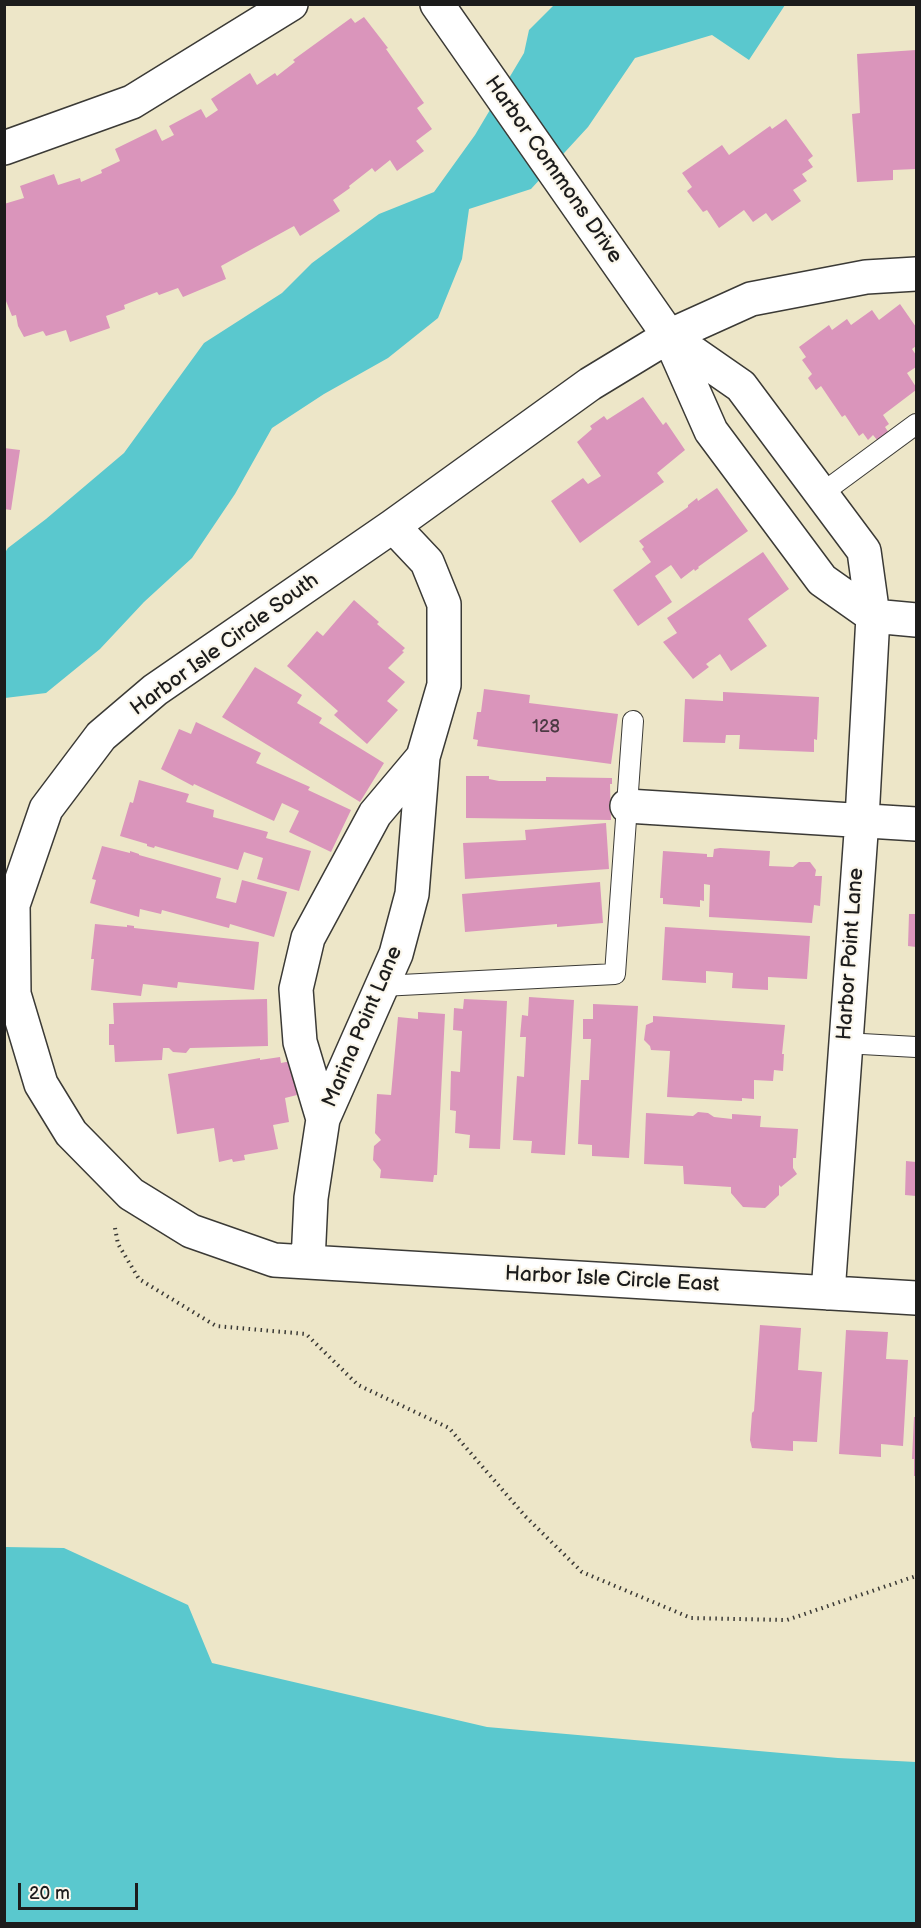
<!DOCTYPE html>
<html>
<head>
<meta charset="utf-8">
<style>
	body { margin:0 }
	#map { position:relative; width:921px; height:1928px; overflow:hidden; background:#ede6c8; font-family:"Balsamiq Sans",sans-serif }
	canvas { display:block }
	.frame { position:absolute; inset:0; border:6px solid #1c1c1c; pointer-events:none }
	.scale { position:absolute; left:18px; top:1883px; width:120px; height:27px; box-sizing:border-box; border:3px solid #1c1c1c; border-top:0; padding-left:8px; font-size:18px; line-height:21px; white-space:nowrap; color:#1c1c1c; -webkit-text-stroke:4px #fbf7ec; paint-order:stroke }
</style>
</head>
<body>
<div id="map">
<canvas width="921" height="1928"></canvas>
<div class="frame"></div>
<div class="scale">20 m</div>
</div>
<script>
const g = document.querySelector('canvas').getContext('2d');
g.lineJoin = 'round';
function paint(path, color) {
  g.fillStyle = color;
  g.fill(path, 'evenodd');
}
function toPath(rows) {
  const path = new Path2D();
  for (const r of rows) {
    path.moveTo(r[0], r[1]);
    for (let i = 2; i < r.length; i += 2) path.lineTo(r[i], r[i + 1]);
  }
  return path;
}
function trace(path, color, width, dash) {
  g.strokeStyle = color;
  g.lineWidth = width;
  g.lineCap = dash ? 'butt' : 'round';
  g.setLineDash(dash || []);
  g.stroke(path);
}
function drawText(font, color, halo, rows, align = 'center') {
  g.font = font + ' "Balsamiq Sans",sans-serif';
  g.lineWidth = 4.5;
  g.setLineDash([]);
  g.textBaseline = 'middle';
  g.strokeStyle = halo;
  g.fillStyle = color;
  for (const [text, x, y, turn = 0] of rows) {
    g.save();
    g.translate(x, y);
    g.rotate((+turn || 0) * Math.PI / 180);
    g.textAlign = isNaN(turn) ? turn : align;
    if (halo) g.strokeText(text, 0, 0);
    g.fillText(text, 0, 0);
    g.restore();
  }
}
const water = toPath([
	[554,5,785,5,749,60,712,35,635,58,588,127,531,189,469,209,462,259,438,318,388,358,324,394,272,428,235,494,192,558,144,602,100,649,46,693,5,698,4,554,8,548,46,519,124,453,204,343,282,293,312,263,379,214,434,192,475,135,524,53,529,30],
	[5,1547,64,1548,188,1605,212,1663,487,1727,838,1758,916,1762,916,1923,5,1923]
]);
const building = toPath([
	[364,17,388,48,386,49,424,103,417,108,432,129,416,141,424,151,397,171,390,160,375,172,372,168,349,186,350,188,333,200,340,211,300,236,294,226,221,266,226,279,183,297,178,288,159,295,157,292,124,305,125,309,106,316,110,328,70,342,66,330,46,336,43,331,24,337,18,326,16,315,12,316,4,296,4,204,24,198,20,186,54,174,58,185,80,178,81,182,102,173,101,170,120,161,115,149,156,129,162,141,174,135,169,126,201,109,206,118,218,110,211,99,250,73,257,85,275,73,277,76,295,62,293,60,351,18,355,23],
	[916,50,916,169,893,170,893,180,857,182,852,114,860,113,857,54],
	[786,119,813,156,808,160,813,167,802,174,807,181,793,190,801,201,772,221,766,213,753,222,744,210,719,228,707,210,703,212,687,191,692,187,682,173,722,145,729,155,770,126,772,129],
	[900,304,916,327,916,346,912,349,916,355,916,367,907,373,916,387,916,390,883,415,889,424,885,427,889,433,878,441,873,435,868,440,863,433,859,436,845,415,842,417,821,386,816,390,808,378,812,374,802,360,806,357,799,347,829,325,832,330,847,319,851,325,872,310,879,320],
	[643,397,663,425,666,422,685,450,657,473,664,482,580,543,551,501,583,478,588,484,601,476,577,442,592,429,590,426,604,416,607,420],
	[4,448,20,450,11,510,4,509],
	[717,488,748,531,698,567,699,568,695,571,694,569,681,579,671,565,655,576,672,602,638,626,613,590,651,562,642,549,644,547,639,541,688,507,688,505,697,498,698,501],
	[763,552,789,589,748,619,767,646,731,671,720,654,706,664,709,667,693,679,663,642,677,633,667,618],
	[354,600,379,622,377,624,405,648,402,651,404,652,388,668,405,682,387,701,398,710,367,744,334,715,338,711,287,666,317,631,323,636],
	[255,667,302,695,297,703,322,718,319,723,384,763,360,802,222,717],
	[484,689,530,695,529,703,618,714,611,764,477,746,478,740,473,739,477,712,481,712],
	[723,692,819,697,817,740,814,739,814,752,739,749,740,735,726,735,725,743,683,742,685,699,723,701],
	[196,722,261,753,256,763,310,787,308,790,351,810,331,852,289,832,299,811,282,803,274,821,194,784,193,786,161,769,179,729,191,734],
	[466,776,489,776,489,779,499,781,546,781,546,777,612,778,612,784,610,784,611,820,466,818],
	[139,780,189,794,186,802,214,810,213,817,268,832,266,838,311,851,299,891,257,879,263,858,244,852,238,870,155,846,154,848,147,846,147,844,120,836,130,802,133,803],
	[606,823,609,869,465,879,463,843,526,840,525,830],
	[102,846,130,853,130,851,139,854,139,855,221,878,216,898,236,903,242,880,287,892,274,937,230,924,229,928,162,910,161,914,140,909,139,917,90,903,96,880,92,879],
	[720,848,770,851,769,866,793,867,799,862,810,862,816,870,815,876,822,876,820,906,814,905,812,923,709,917,710,885,704,884,704,901,700,900,700,907,663,904,663,898,660,898,663,851,707,854,707,857,713,857,714,849],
	[600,882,603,923,557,927,557,924,465,932,462,894],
	[909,914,916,914,916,947,908,946],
	[95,924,127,927,127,925,134,926,134,928,259,942,254,990,178,982,177,988,143,984,141,996,91,990,94,959,91,959],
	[665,927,810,936,807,979,768,977,768,990,732,988,733,973,706,971,706,983,662,980],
	[529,997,574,1000,565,1155,531,1153,532,1141,513,1140,517,1076,524,1077,526,1037,520,1037,522,1015,528,1016],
	[267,999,268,1046,190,1048,186,1053,173,1052,169,1048,163,1048,162,1060,115,1062,114,1045,109,1045,109,1024,114,1024,113,1003],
	[464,999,507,1001,500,1149,469,1148,470,1135,455,1133,456,1111,450,1110,451,1071,460,1072,462,1031,453,1030,454,1008,463,1009],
	[593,1004,638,1006,629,1158,592,1156,592,1145,578,1144,581,1080,589,1080,591,1039,583,1039,583,1019,593,1019],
	[418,1012,445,1014,437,1175,434,1175,433,1182,380,1178,381,1170,373,1160,374,1146,381,1140,375,1133,377,1094,391,1095,398,1017,418,1019],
	[653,1016,785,1025,782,1054,784,1054,783,1071,774,1070,773,1081,754,1080,754,1099,742,1098,742,1101,667,1097,670,1051,651,1050,650,1046,644,1040,646,1025,653,1022],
	[280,1057,281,1063,291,1061,297,1095,285,1098,289,1122,273,1125,278,1149,244,1155,245,1160,233,1162,232,1159,219,1162,214,1128,177,1134,168,1074,260,1058,260,1060],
	[698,1112,708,1113,714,1117,732,1119,732,1114,761,1116,760,1127,798,1129,796,1158,793,1158,793,1168,797,1174,781,1187,779,1185,779,1195,765,1208,743,1207,731,1193,731,1187,684,1184,683,1166,644,1164,646,1113,693,1116],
	[906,1161,916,1162,916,1196,905,1195],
	[760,1325,801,1328,798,1370,822,1372,817,1442,793,1441,793,1451,752,1448,750,1440,752,1413,754,1411],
	[846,1330,888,1332,886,1359,908,1360,903,1446,881,1444,881,1457,839,1454],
	[914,1417,916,1417,916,1476,914,1476,914,1459,912,1459]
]);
const path = toPath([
	[115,1228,118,1244,139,1279,216,1326,306,1334,358,1385,449,1428,525,1516,582,1572,691,1618,787,1620,916,1576]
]);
const service = toPath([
	[821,494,916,424],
	[382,986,615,974,633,721],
	[844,1043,916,1047]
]);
const minor = toPath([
	[437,4,669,336,711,431,822,580,873,616,916,620],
	[4,148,132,102,291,4],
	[916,274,866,277,751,299,669,336,590,384,393,526,155,690,101,736,46,809,13,905,14,994,41,1084,71,1133,131,1194,191,1231,274,1260,916,1298],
	[669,336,741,386,864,551,873,616,862,819,828,1293],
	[627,806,916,824],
	[323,1119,300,1042,296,989,308,938,375,814,423,757],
	[308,1262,311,1198,323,1119,396,954,412,894,423,757,444,685,444,604,427,562,393,526]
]);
const numberNames = [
	["128",546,727]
];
const streetNames = [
	["Harbor Commons Drive",553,170,55],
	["Harbor Isle Circle South",225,645,-36],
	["Harbor Point Lane",851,954,-86],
	["Marina Point Lane",363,1027,-67],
	["Harbor Isle Circle East",612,1280,3]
];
paint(water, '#5ac8ce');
paint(building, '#da95bb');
trace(service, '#3b3a36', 22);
trace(minor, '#3b3a36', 36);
trace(path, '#3b3a36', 4, [1.5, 4.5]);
trace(service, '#fff', 20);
trace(minor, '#fff', 33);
drawText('18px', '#4c3a44', null, numberNames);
drawText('21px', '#1c1c1c', '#fbf7ec', streetNames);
</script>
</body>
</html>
